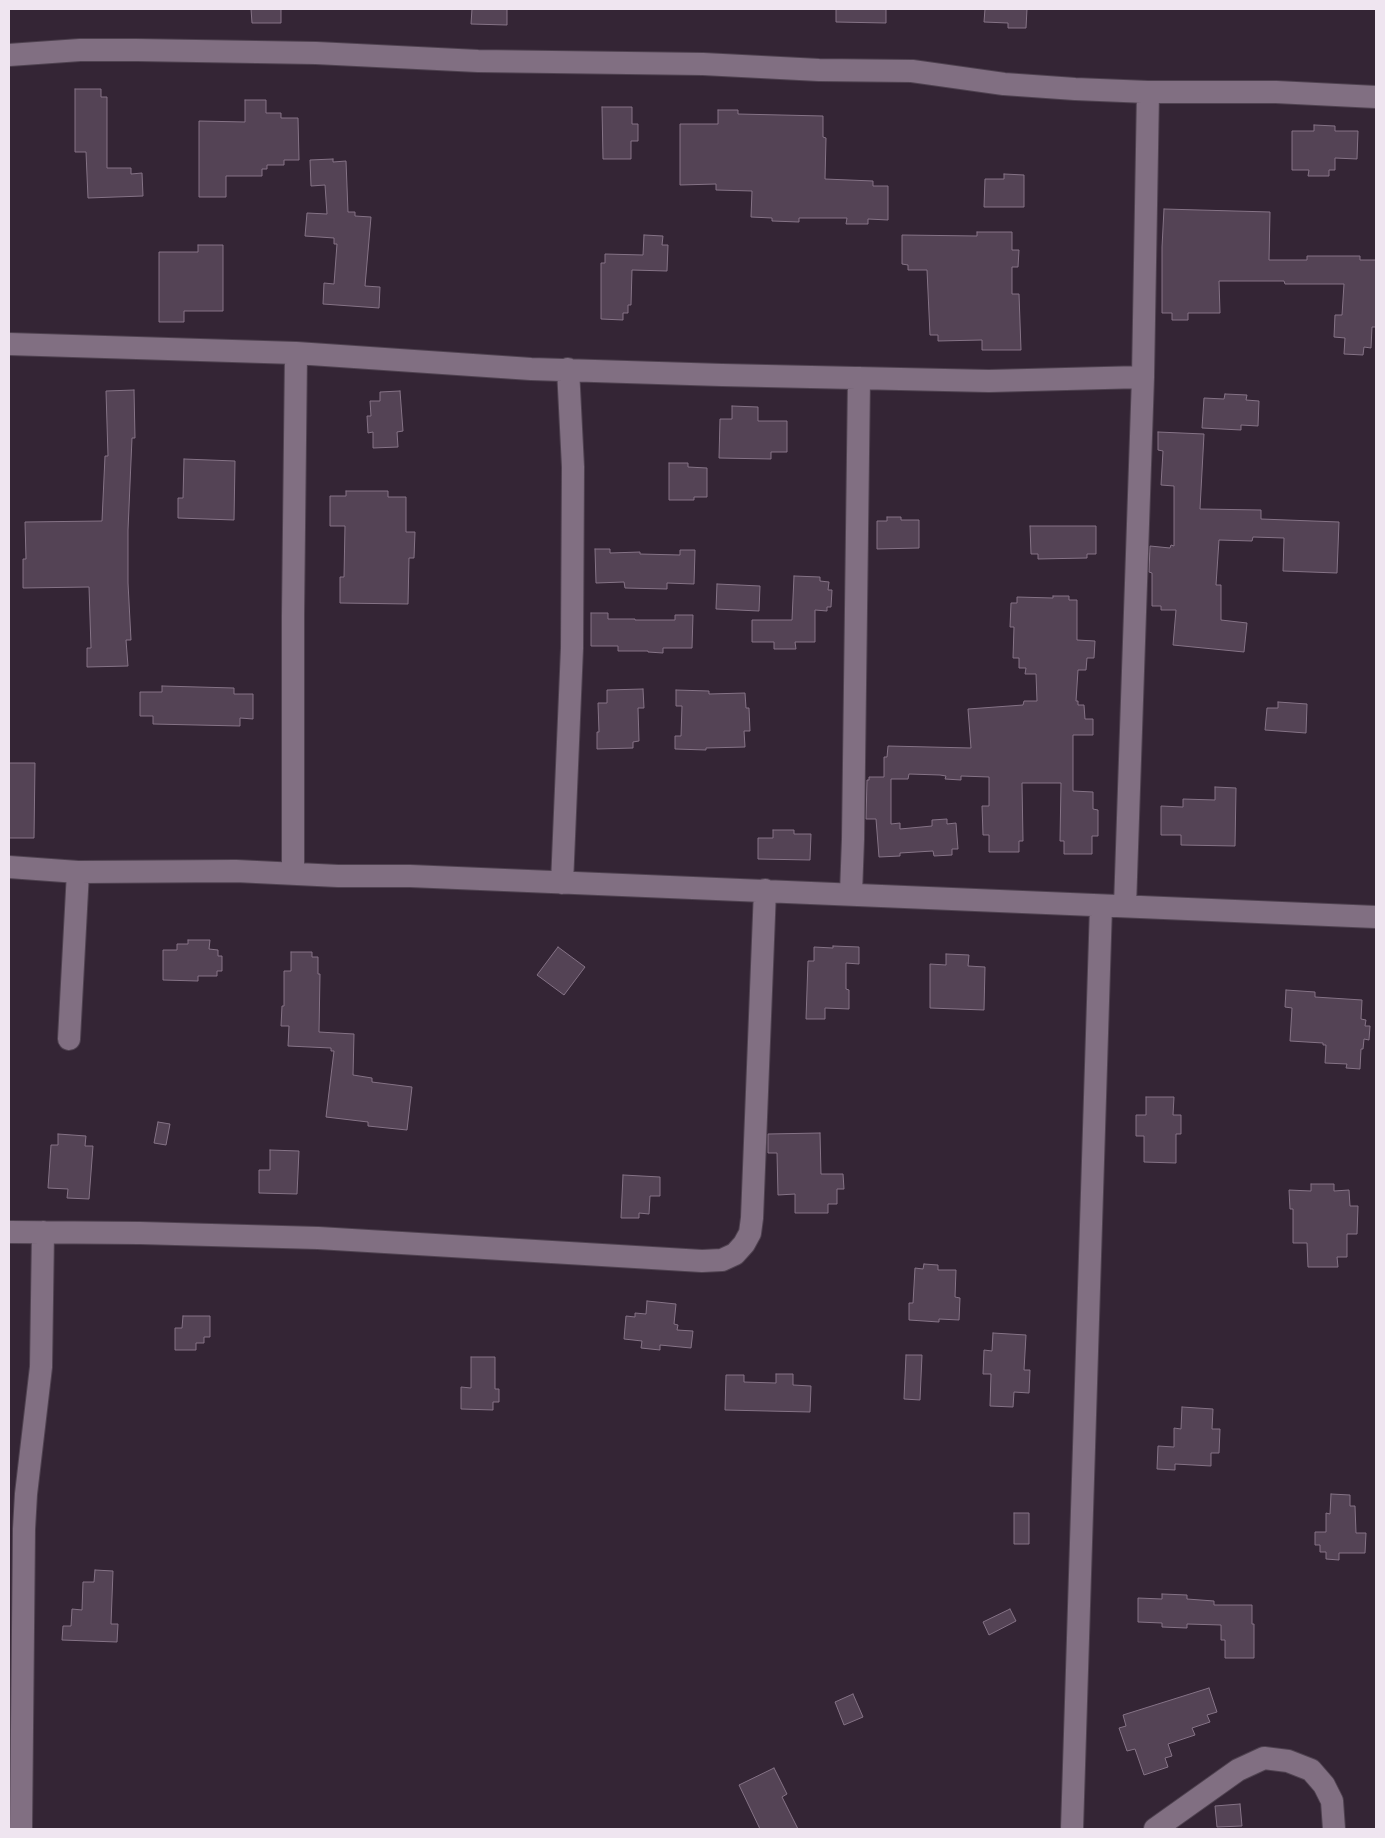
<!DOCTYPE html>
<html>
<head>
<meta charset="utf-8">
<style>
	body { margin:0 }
	#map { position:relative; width:1385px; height:1838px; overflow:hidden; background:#342535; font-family:Mulish,sans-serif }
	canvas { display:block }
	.frame { position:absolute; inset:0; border:10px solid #efe5f0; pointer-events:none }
</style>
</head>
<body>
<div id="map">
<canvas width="1385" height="1838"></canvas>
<div class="frame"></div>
</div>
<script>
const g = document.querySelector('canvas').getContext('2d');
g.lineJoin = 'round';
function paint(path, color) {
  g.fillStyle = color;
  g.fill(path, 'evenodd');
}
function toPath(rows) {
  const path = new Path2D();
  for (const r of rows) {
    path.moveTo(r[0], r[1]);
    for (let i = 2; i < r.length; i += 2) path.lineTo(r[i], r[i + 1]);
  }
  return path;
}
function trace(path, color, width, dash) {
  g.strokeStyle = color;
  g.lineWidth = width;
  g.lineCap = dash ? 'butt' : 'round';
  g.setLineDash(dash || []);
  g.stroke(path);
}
const building = toPath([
	[251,9,281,9,281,23,252,23,251,9],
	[472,9,507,9,507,25,471,24,472,9],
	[836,9,886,9,886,23,836,22,836,9],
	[985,9,1027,9,1026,28,1008,28,1008,23,984,22,985,9],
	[75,89,101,89,101,97,107,97,107,168,131,168,131,174,142,173,143,196,88,198,86,152,75,152,75,89],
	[245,100,266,100,266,113,281,113,281,118,298,118,299,160,284,160,284,165,267,165,267,169,262,169,262,176,226,176,226,197,199,197,199,121,245,122,245,100],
	[602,107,632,107,632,124,638,124,638,141,631,141,631,159,603,159,602,107],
	[718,110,738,110,738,114,823,116,823,137,826,138,825,179,873,181,873,186,888,186,888,220,868,219,868,224,846,224,847,218,799,218,799,222,772,221,772,218,751,217,752,191,716,190,716,184,680,185,680,124,718,124,718,110],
	[1314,125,1335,126,1335,131,1358,131,1357,159,1335,158,1335,170,1329,170,1329,176,1308,176,1309,170,1292,170,1292,131,1314,131,1314,125],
	[333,159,333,162,346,161,348,212,355,212,355,216,371,217,365,286,380,287,379,308,323,304,324,283,334,284,337,244,334,244,334,238,305,236,307,213,327,214,325,185,311,186,310,160,333,159],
	[1004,174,1024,175,1024,207,984,207,985,179,1004,179,1004,174],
	[1164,209,1270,212,1269,260,1307,260,1307,256,1360,256,1360,260,1376,260,1376,327,1372,327,1371,348,1364,347,1363,355,1344,354,1345,338,1334,337,1335,315,1342,315,1344,284,1285,284,1284,281,1219,281,1220,313,1188,313,1188,320,1172,320,1172,313,1162,313,1162,247,1164,209],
	[977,232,1012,232,1012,250,1019,250,1018,267,1012,267,1012,294,1019,294,1021,350,982,350,982,340,938,341,938,335,930,335,927,270,908,270,908,265,902,264,902,235,977,236,977,232],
	[644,235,663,236,662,245,668,245,667,271,632,270,631,305,628,305,628,313,623,313,623,320,601,319,601,263,605,263,605,254,643,255,644,235],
	[198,245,223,245,223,311,184,311,184,322,159,322,159,252,198,252,198,245],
	[134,390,135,438,132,438,128,530,128,583,131,640,126,640,128,666,87,667,87,648,91,648,89,587,23,588,23,559,26,559,25,522,102,521,105,456,108,456,106,391,134,390],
	[400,391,403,431,397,432,398,447,373,448,373,432,368,433,367,416,371,416,370,401,380,401,380,392,400,391],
	[1225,394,1247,395,1246,400,1259,401,1258,426,1241,425,1241,430,1202,428,1204,398,1224,399,1225,394],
	[732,406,758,407,758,421,787,421,787,452,771,452,771,459,719,458,720,419,732,419,732,406],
	[1158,432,1204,434,1200,509,1261,510,1261,519,1339,522,1337,573,1283,571,1284,538,1253,537,1252,541,1219,540,1216,585,1221,585,1221,620,1247,623,1244,652,1173,645,1176,610,1161,610,1161,606,1152,606,1152,573,1149,572,1150,546,1170,548,1171,545,1174,546,1174,486,1161,485,1163,451,1158,450,1158,432],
	[184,459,235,461,234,520,178,518,178,498,183,498,184,459],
	[669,463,688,463,688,467,707,468,707,497,694,497,694,500,669,500,669,463],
	[346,491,388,491,388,497,406,497,406,532,415,532,414,558,409,558,408,604,340,603,340,577,344,577,345,526,330,526,330,496,346,496,346,491],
	[887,517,901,517,901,520,919,520,919,548,877,549,877,521,887,521,887,517],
	[1030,526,1096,526,1096,554,1087,554,1087,558,1038,559,1038,554,1031,554,1030,526],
	[595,549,610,549,610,553,640,552,640,554,680,555,680,550,695,550,694,584,667,583,667,589,625,588,624,582,596,583,595,549],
	[794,576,820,577,820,581,829,582,828,590,832,590,831,607,827,607,827,611,815,610,815,642,795,642,796,649,774,649,774,642,752,642,752,620,792,620,794,576],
	[717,584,760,586,759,611,716,609,717,584],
	[1053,596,1069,596,1069,600,1077,600,1077,640,1095,641,1094,658,1087,658,1086,670,1078,670,1076,701,1078,701,1078,705,1084,705,1085,719,1093,719,1093,735,1073,735,1073,791,1093,792,1093,809,1098,810,1098,836,1092,836,1092,854,1064,854,1064,841,1060,841,1061,783,1022,783,1023,841,1019,841,1019,852,989,852,989,835,983,835,982,806,989,806,989,777,961,776,961,780,945,779,946,776,940,775,909,774,908,779,891,779,891,824,900,823,900,829,932,826,932,820,947,819,947,824,956,823,958,849,952,849,952,855,934,856,933,851,900,853,900,856,879,857,876,819,866,819,867,780,869,780,869,777,884,777,884,757,887,757,888,746,971,748,968,709,1023,705,1024,701,1037,701,1036,674,1025,674,1026,668,1019,668,1019,658,1013,658,1014,627,1010,627,1011,603,1017,603,1017,597,1053,598,1053,596],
	[591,613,608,613,608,619,635,619,635,620,675,620,675,615,693,615,692,648,663,648,663,653,648,652,648,651,618,651,618,646,591,646,591,613],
	[162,686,234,688,234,694,253,694,253,719,240,718,240,726,153,724,153,716,140,716,140,692,162,692,162,686],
	[643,689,644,708,638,708,639,741,633,742,633,748,597,749,597,732,599,732,598,703,607,703,607,690,643,689],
	[676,690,709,691,709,694,745,693,746,708,749,708,750,731,744,731,745,747,706,748,706,750,675,749,675,736,681,736,682,706,676,706,676,690],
	[1278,702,1307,704,1306,733,1265,730,1267,708,1278,708,1278,702],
	[9,763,35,763,34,838,9,838,9,763],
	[1215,787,1236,788,1235,846,1181,845,1181,835,1161,835,1161,806,1183,807,1183,799,1215,800,1215,787],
	[773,830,794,830,794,834,811,834,810,860,758,859,758,838,773,838,773,830],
	[188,940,210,940,209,949,218,950,218,956,222,956,222,971,217,971,217,976,198,976,198,981,163,980,163,950,177,950,177,944,188,944,188,940],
	[833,946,859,947,859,964,846,963,846,989,849,990,849,1009,825,1008,825,1019,806,1019,808,961,814,961,814,947,833,948,833,946],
	[558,947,585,967,564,995,537,975,558,947],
	[291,952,312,952,312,957,318,957,318,974,320,974,319,1032,354,1034,353,1075,372,1078,372,1082,412,1087,407,1130,368,1126,368,1122,326,1117,334,1051,331,1051,331,1048,288,1046,289,1026,281,1026,282,1006,284,1006,284,971,291,971,291,952],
	[946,954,969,955,968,966,985,967,984,1010,930,1008,930,964,946,965,946,954],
	[1286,990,1315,992,1315,997,1362,1000,1361,1019,1366,1020,1365,1026,1370,1026,1369,1040,1364,1039,1363,1049,1361,1049,1360,1069,1346,1068,1347,1064,1325,1063,1326,1045,1323,1045,1323,1043,1290,1041,1292,1008,1285,1007,1286,990],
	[1146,1097,1174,1097,1173,1115,1181,1115,1181,1134,1176,1134,1176,1163,1144,1162,1144,1136,1136,1136,1136,1115,1146,1115,1146,1097],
	[158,1122,170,1124,166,1145,154,1143,158,1122],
	[820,1133,821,1174,843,1174,844,1189,837,1189,837,1204,828,1204,828,1213,795,1213,795,1194,778,1195,777,1153,768,1153,768,1134,820,1133],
	[58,1134,86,1136,85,1146,93,1146,89,1199,67,1198,68,1189,48,1188,51,1145,58,1145,58,1134],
	[270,1150,299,1151,297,1194,259,1193,259,1170,270,1170,270,1150],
	[623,1175,660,1177,660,1196,650,1196,649,1214,639,1213,639,1218,621,1218,623,1175],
	[1311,1184,1334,1184,1334,1191,1349,1190,1350,1206,1358,1206,1357,1234,1347,1234,1347,1257,1337,1257,1338,1267,1308,1267,1307,1243,1293,1243,1293,1209,1290,1209,1289,1190,1311,1191,1311,1184],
	[924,1264,938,1265,938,1270,956,1270,955,1297,960,1298,959,1320,939,1319,939,1322,909,1320,909,1303,913,1303,915,1268,923,1269,924,1264],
	[647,1301,676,1304,674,1324,678,1325,677,1330,693,1331,691,1348,660,1345,660,1350,641,1348,642,1341,624,1339,626,1316,635,1317,635,1313,646,1314,647,1301],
	[183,1316,210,1316,210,1337,204,1337,204,1343,196,1343,196,1350,175,1350,175,1328,182,1328,183,1316],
	[993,1333,1026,1335,1024,1370,1030,1370,1029,1393,1014,1392,1013,1407,990,1406,991,1374,983,1374,984,1350,992,1351,993,1333],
	[906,1355,922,1355,920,1400,904,1399,906,1355],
	[471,1357,495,1357,495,1389,499,1389,499,1402,493,1402,493,1410,461,1409,461,1387,471,1388,471,1357],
	[776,1374,793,1374,793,1385,811,1386,810,1412,725,1410,726,1375,744,1375,744,1382,776,1383,776,1374],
	[1182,1407,1213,1409,1212,1429,1220,1429,1219,1453,1211,1453,1211,1466,1175,1464,1175,1470,1157,1469,1158,1446,1174,1447,1174,1428,1181,1429,1182,1407],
	[1331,1494,1350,1495,1350,1506,1355,1506,1356,1533,1366,1533,1365,1553,1339,1553,1339,1560,1326,1559,1326,1552,1320,1552,1320,1545,1315,1545,1315,1532,1326,1532,1326,1513,1330,1514,1331,1494],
	[1014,1513,1029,1513,1029,1544,1014,1544,1014,1513],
	[95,1570,113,1571,111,1624,118,1624,117,1642,62,1640,63,1626,71,1626,72,1609,82,1610,83,1582,94,1582,95,1570],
	[1162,1594,1187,1595,1187,1599,1214,1601,1214,1605,1252,1605,1252,1624,1254,1624,1254,1658,1225,1658,1225,1640,1221,1640,1221,1625,1187,1624,1187,1628,1162,1627,1162,1623,1138,1622,1138,1598,1162,1599,1162,1594],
	[1010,1609,1016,1621,989,1635,983,1622,1010,1609],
	[1209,1688,1217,1712,1207,1715,1210,1722,1192,1728,1195,1735,1168,1744,1172,1756,1165,1758,1168,1767,1144,1775,1135,1749,1127,1751,1119,1728,1126,1726,1123,1715,1209,1688],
	[853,1694,863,1717,844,1725,835,1702,853,1694],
	[774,1768,787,1794,782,1797,798,1829,760,1829,739,1785,774,1768],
	[1240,1804,1242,1826,1217,1827,1215,1806,1240,1804]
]);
const minor = toPath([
	[9,55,80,50,137,50,316,53,478,61,703,64,819,70,912,71,1004,84,1075,89,1148,92,1276,92,1376,97],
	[9,344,296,353,531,369,722,375,989,381,1143,377],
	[9,867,78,872,236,871,338,876,410,876,1376,917],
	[293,873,293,615,296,353],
	[562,883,572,648,573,467,568,369],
	[851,893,853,839,859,378],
	[1125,906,1143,377,1148,92],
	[69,1039,78,872],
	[9,1232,140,1233,318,1238,702,1261,722,1260,735,1254,744,1244,750,1233,752,1218,765,890],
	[21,1829,24,1529,26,1494,41,1367,43,1232],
	[1072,1829,1101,906],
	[1155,1829,1238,1770,1264,1758,1288,1761,1311,1770,1324,1785,1332,1801,1334,1829]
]);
paint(building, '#544355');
trace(building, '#857386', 1);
trace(minor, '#4f4250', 24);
trace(minor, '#816f82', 22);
</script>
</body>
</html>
